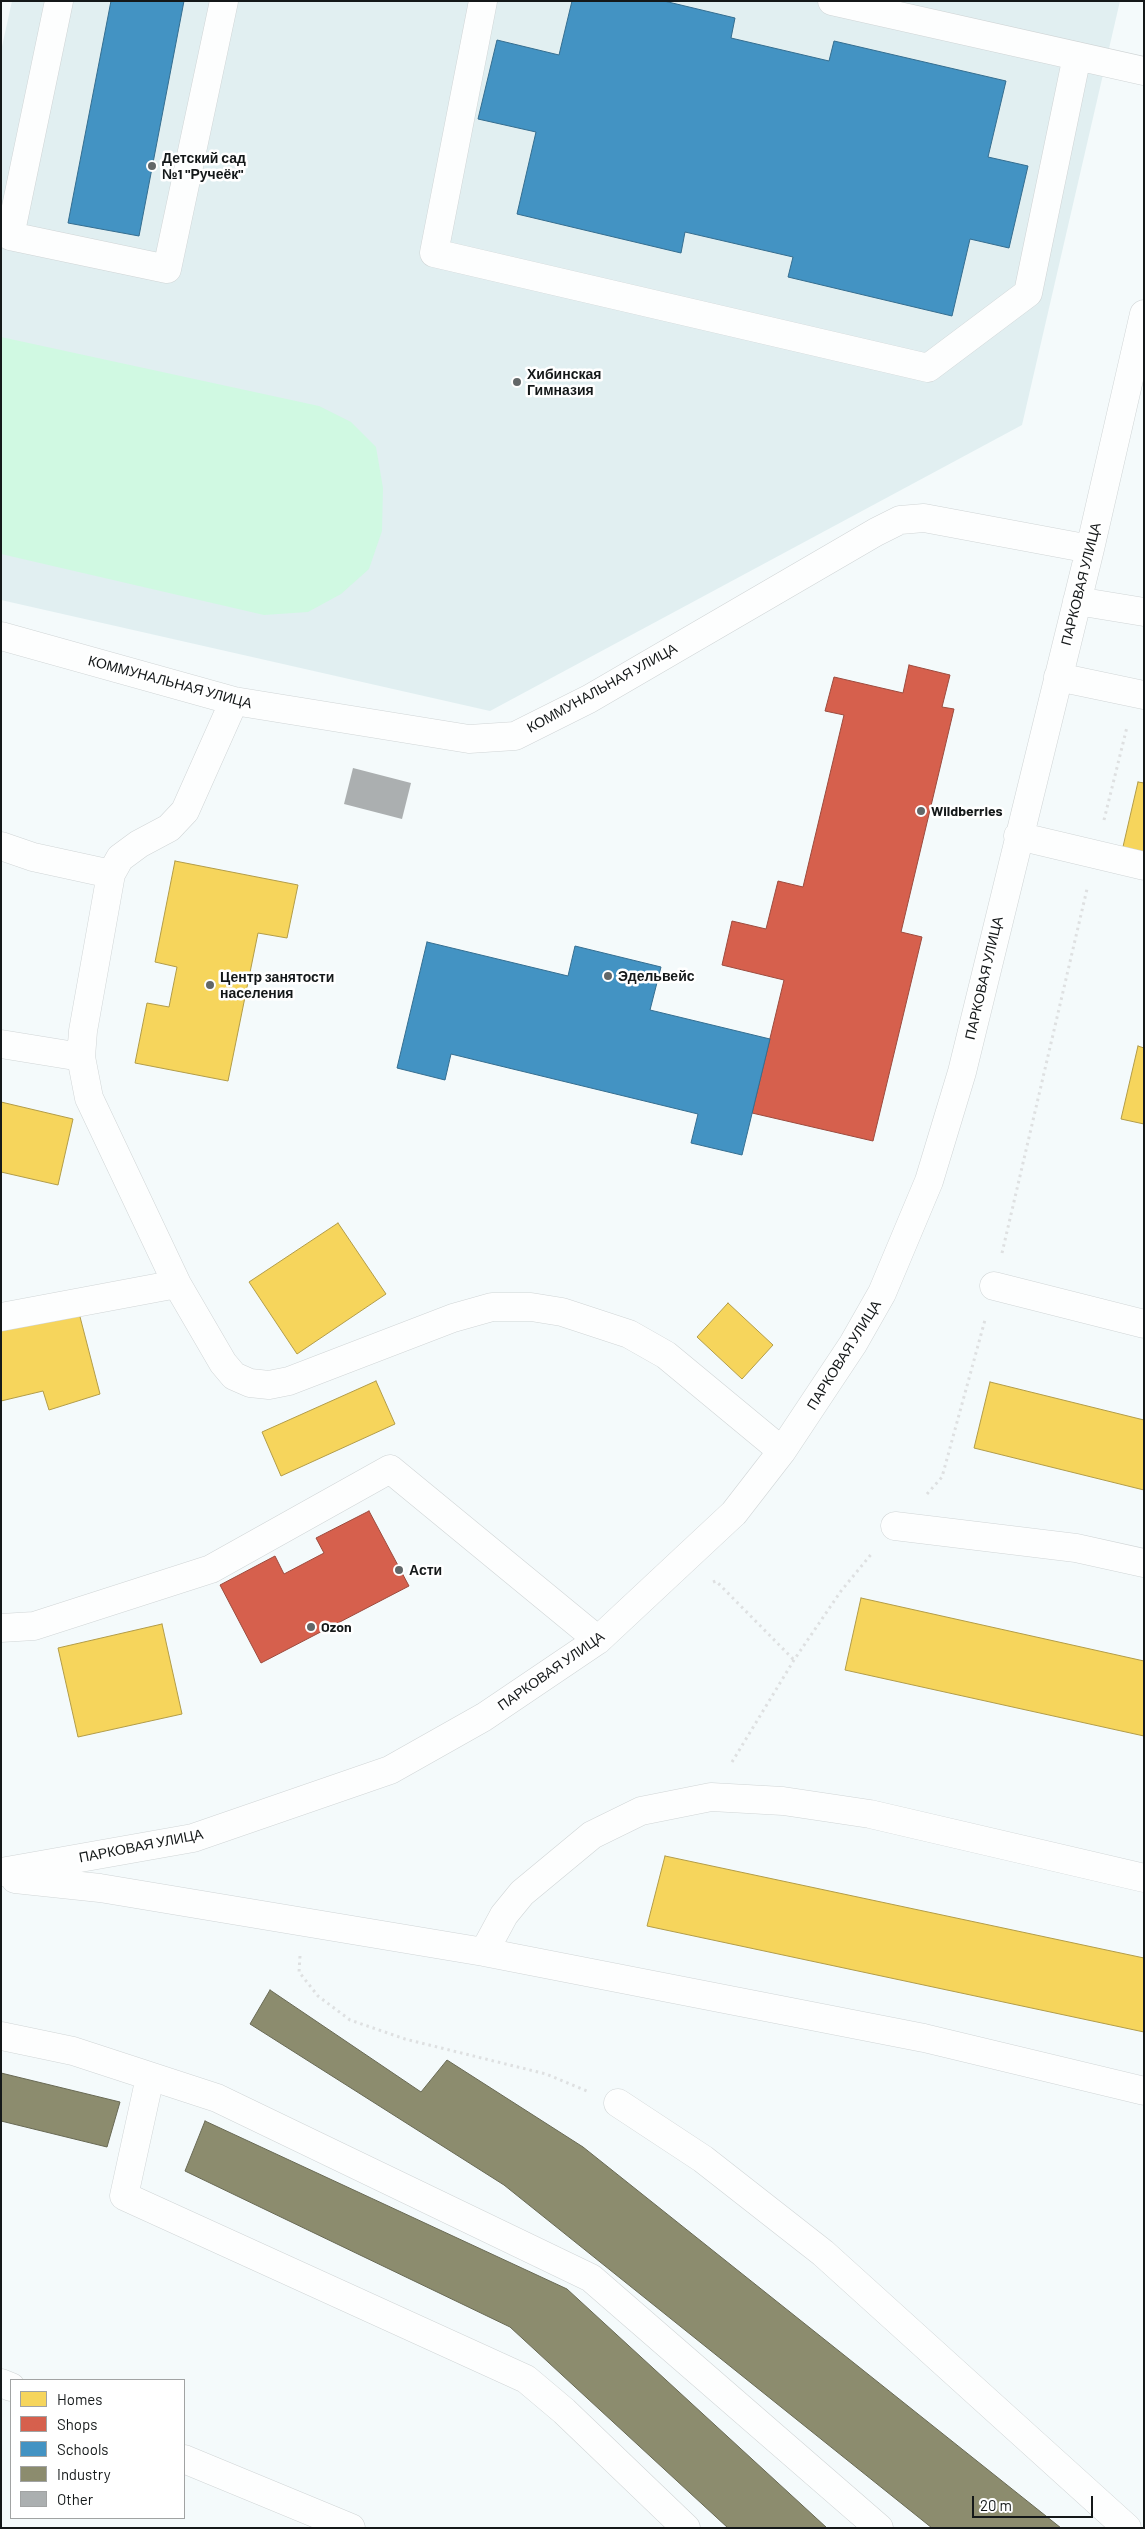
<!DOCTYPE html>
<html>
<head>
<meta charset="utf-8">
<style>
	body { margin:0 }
	#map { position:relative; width:1145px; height:2529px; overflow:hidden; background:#f4fafb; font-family:Barlow,sans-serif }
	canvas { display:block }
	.frame { position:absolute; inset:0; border:2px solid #141819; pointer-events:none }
	.legend { position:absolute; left:10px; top:2379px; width:175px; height:140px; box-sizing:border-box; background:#fff; border:1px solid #a1a3a3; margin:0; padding:6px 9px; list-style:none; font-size:15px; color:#141819 }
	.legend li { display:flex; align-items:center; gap:10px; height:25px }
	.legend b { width:25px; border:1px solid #a1a3a3 }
	.scale { position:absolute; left:972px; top:2496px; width:121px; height:22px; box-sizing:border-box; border:2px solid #141819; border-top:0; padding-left:6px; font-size:15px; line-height:18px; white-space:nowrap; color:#141819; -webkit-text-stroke:4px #fff; paint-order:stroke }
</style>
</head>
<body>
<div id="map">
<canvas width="1145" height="2529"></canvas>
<div class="frame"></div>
<ul class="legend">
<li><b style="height:14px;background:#f6d55c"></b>Homes</li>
<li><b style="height:14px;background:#d6604d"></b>Shops</li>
<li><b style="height:14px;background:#4393c3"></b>Schools</li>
<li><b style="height:14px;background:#8c8c6e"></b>Industry</li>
<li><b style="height:14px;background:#abafb0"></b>Other</li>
</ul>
<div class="scale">20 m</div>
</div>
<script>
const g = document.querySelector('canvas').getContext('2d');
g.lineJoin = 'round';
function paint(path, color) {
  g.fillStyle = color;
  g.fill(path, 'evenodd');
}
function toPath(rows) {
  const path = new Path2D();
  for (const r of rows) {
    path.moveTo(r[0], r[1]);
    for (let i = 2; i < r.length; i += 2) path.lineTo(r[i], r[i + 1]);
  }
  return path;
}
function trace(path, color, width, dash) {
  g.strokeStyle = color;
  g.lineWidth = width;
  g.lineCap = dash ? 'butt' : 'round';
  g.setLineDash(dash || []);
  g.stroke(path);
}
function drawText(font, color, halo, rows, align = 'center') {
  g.font = font + ' Barlow,sans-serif';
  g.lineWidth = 5;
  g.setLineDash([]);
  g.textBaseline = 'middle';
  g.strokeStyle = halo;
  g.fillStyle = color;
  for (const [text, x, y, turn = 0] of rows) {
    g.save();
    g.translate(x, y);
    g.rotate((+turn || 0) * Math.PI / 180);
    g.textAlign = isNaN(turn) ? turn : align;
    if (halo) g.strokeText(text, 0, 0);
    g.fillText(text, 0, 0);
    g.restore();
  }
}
const built = toPath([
	[12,1,1120,1,1022,425,490,711,1,600,1,51]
]);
const green = toPath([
	[1,337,319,406,351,422,376,447,383,488,382,531,369,569,341,594,308,612,264,615,1,554]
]);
const homes = toPath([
	[1138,782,1144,783,1144,856,1122,851,1138,782],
	[175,861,298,885,287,938,258,933,228,1081,135,1063,147,1003,169,1007,177,967,155,962,175,861],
	[1138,1046,1144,1048,1144,1124,1121,1119,1138,1046],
	[1,1102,73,1119,58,1185,1,1172,1,1102],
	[338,1223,386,1294,297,1354,249,1282,338,1223],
	[728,1303,773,1345,742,1379,697,1337,728,1303],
	[78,1309,100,1394,49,1410,43,1391,1,1401,1,1330,78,1309],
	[376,1381,395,1424,281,1476,262,1432,376,1381],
	[990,1382,1144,1420,1144,1490,974,1448,990,1382],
	[861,1598,1144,1661,1144,1736,845,1670,861,1598],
	[162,1624,182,1714,78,1737,58,1648,162,1624],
	[665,1856,1144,1958,1144,2032,647,1926,665,1856]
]);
const shops = toPath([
	[909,665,950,675,942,707,954,709,901,932,922,937,873,1141,752,1113,784,980,722,965,732,921,766,929,778,881,803,887,844,715,825,711,834,677,903,693,909,665],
	[369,1511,409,1586,261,1663,220,1585,275,1556,284,1574,324,1553,316,1538,369,1511]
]);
const schools = toPath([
	[111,1,184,1,139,236,68,223,111,1],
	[572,1,664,1,735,18,731,38,829,61,834,41,1006,81,988,157,1028,166,1009,248,970,239,952,316,788,277,793,257,685,232,681,253,517,214,536,132,478,119,497,40,559,55,572,1],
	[427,942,568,976,575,946,661,967,650,1010,770,1039,742,1155,691,1143,698,1114,451,1054,445,1080,397,1068,427,942]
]);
const industry = toPath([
	[270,1990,421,2092,447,2060,583,2147,1061,2528,932,2528,504,2185,250,2024,270,1990],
	[1,2073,120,2102,107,2147,1,2121,1,2073],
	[205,2121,567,2289,827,2528,728,2528,510,2327,185,2171,205,2121]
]);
const building = toPath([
	[353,768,411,783,402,819,344,804]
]);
const path = toPath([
	[1104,820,1127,727],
	[1002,1253,1087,889],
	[927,1494,942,1477,985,1320],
	[713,1582,716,1581,794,1660],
	[732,1762,794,1660,841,1591,873,1552],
	[300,1956,299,1972,318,1996,350,2020,405,2039,546,2074,587,2091]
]);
const minor = toPath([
	[59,1,10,236,167,269,224,1],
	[483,1,434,253,928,368,1028,293,1077,56],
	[832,1,1144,71],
	[1077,601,1144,612],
	[1,636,234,701,469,739,515,736,589,699,876,532,900,520,924,518,1090,549],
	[1058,677,1144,695],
	[1018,836,1144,866],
	[1,846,33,857,111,874],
	[1,1044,81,1057],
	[177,1284,89,1098,81,1057,83,1031,111,874,120,858,139,844,169,828,185,811,234,701],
	[994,1286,1144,1324],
	[1,1317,177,1284,223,1363,234,1376,250,1383,269,1385,289,1381,453,1318,492,1307,531,1307,562,1312,629,1334,666,1355,782,1451],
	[895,1526,1076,1548,1144,1563],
	[1,1628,34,1626,211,1569,390,1469,598,1640],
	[1,1872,193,1838,390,1770,484,1717,598,1640,734,1513,782,1451,853,1344,882,1293,929,1181,962,1072,1090,549,1144,314],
	[15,1879,100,1888,484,1952,924,2038,1144,2091],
	[484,1952,504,1915,522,1893,592,1835,641,1811,711,1797,783,1801,870,1814,1144,1878],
	[1,2036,73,2051,217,2098,591,2278,879,2528],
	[150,2077,124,2196,526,2379,564,2411,686,2528],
	[618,2103,703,2159,823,2253,1127,2528],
	[1,2383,11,2387],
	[184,2459,351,2528]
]);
const markers = [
	[152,166,5,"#626768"],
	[517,382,5,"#626768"],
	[921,811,5,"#626768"],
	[608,976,5,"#626768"],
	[210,985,5,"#626768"],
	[399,1570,5,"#626768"],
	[311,1627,5,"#626768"]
];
const poiNames = [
	["Детский сад",162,158],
	["№1 \"Ручеёк\"",162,174],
	["Хибинская",527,374],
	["Гимназия",527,390],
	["Wildberries",931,811],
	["Эдельвейс",618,976],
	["Центр занятости",220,977],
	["населения",220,993],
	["Асти",409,1570],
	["Ozon",321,1627]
];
const streetNames = [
	["ПАРКОВАЯ УЛИЦА",1081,584,-76],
	["КОММУНАЛЬНАЯ УЛИЦА",170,682,15],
	["КОММУНАЛЬНАЯ УЛИЦА",602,688,-29],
	["ПАРКОВАЯ УЛИЦА",984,978,-77],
	["ПАРКОВАЯ УЛИЦА",844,1355,-58],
	["ПАРКОВАЯ УЛИЦА",551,1671,-35],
	["ПАРКОВАЯ УЛИЦА",141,1846,-11]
];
paint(built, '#e1eff1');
paint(green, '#d0f9e2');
paint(homes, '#f6d55c');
trace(homes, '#b29c48', 1);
paint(shops, '#d6604d');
trace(shops, '#9c4a3d', 1);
paint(schools, '#4393c3');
trace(schools, '#356e90', 1);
paint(industry, '#8c8c6e');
trace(industry, '#686954', 1);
paint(building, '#abafb0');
trace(minor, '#d0d5d6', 29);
trace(path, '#dee0e1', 3, [2.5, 4]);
trace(minor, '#fdfefe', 28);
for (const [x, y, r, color] of markers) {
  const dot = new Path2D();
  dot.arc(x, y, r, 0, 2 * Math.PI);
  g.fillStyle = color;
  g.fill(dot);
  trace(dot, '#fff', 2);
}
drawText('bold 14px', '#141819', '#fff', poiNames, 'left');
drawText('14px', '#141819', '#fff', streetNames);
</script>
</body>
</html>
